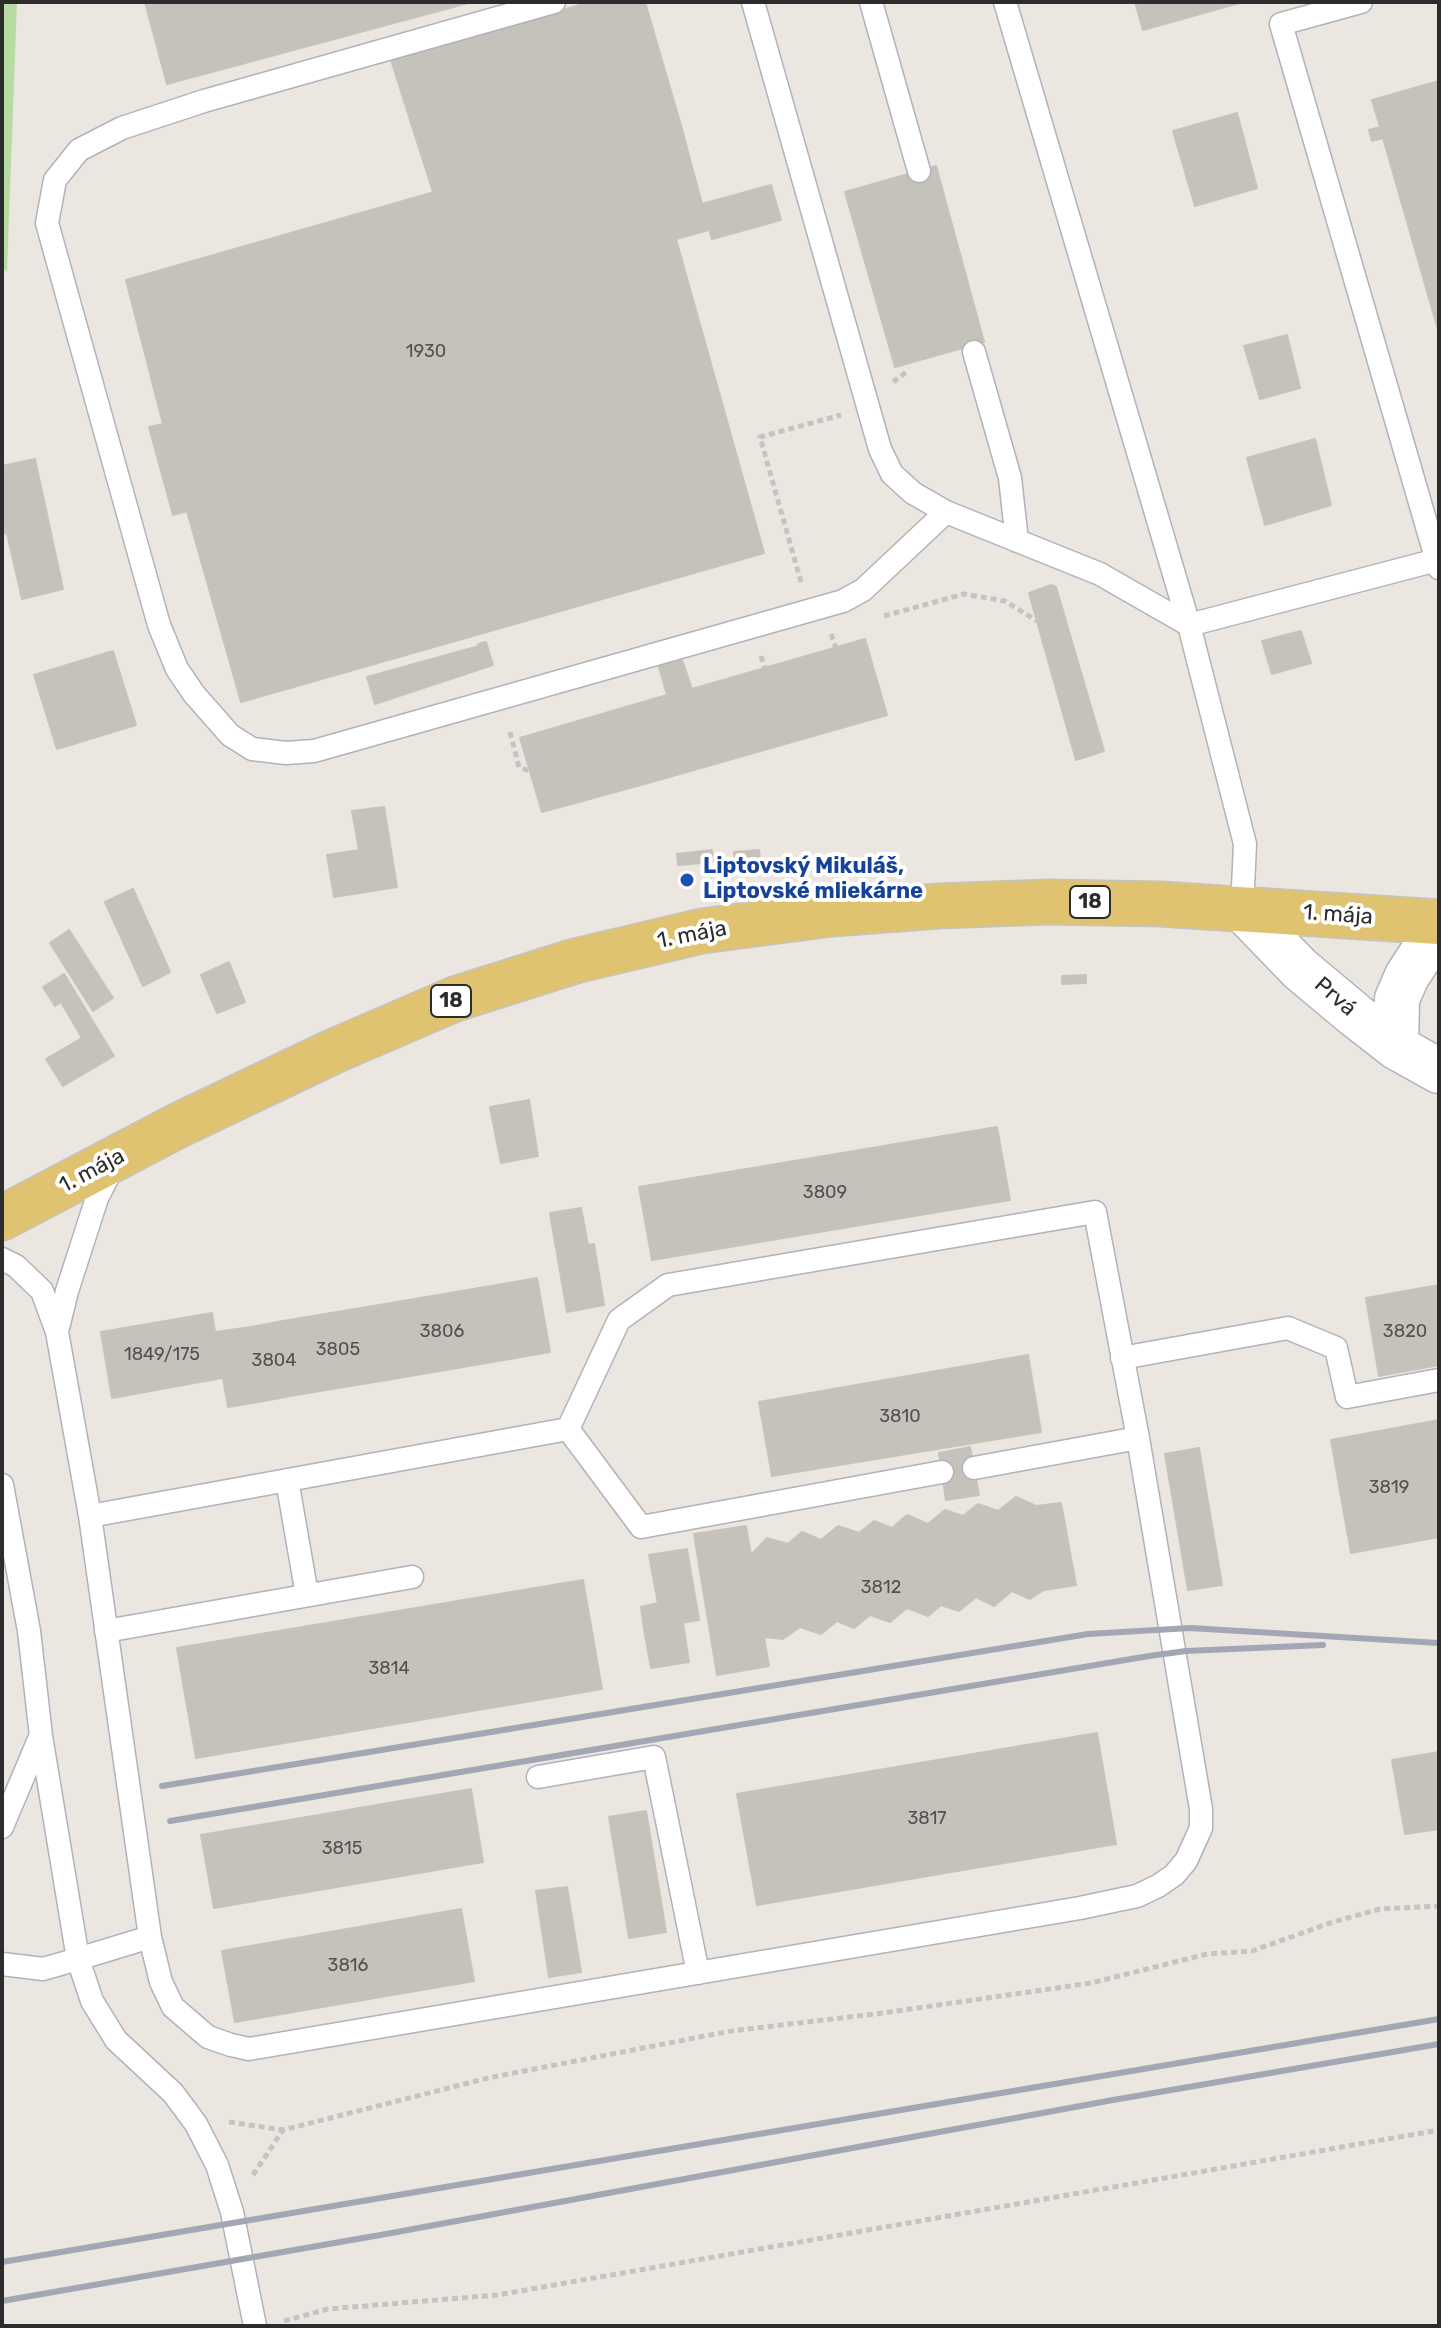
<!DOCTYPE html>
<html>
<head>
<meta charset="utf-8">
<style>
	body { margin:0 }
	#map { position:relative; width:1441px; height:2328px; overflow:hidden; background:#ece6e0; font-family:Rubik,sans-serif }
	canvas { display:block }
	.frame { position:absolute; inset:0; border:4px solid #2c2c2c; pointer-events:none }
</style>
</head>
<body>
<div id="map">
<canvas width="1441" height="2328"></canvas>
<div class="frame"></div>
</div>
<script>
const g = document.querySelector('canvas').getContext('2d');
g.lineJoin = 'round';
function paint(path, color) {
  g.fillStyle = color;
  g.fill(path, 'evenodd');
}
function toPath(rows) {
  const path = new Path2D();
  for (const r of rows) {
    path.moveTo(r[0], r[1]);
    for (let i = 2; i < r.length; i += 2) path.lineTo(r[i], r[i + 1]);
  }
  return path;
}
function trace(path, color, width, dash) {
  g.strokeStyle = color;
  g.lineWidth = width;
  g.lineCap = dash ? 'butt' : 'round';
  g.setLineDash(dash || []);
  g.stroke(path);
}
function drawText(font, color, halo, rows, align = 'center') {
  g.font = font + ' Rubik,sans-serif';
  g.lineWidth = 8;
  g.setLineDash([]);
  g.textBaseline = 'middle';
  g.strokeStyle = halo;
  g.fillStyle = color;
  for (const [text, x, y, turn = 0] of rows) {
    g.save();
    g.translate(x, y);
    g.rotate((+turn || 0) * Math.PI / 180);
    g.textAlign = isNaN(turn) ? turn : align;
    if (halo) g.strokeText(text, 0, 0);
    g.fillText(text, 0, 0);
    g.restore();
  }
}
const green = toPath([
	[2,2,17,2,7,272,2,266]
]);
const building = toPath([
	[145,2,472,2,167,84,145,2],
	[590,2,645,2,680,122,433,192,391,60,590,2],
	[1135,2,1243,2,1143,30,1135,2],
	[1439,81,1439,333,1383,138,1372,141,1369,130,1380,127,1372,100,1439,81],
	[1237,113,1257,188,1195,206,1173,131,1237,113],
	[680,122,709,230,676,239,764,553,241,702,187,511,173,515,149,427,163,424,126,280,680,122],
	[936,166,984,342,895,367,845,192,936,166],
	[771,185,781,220,712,239,702,204,771,185],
	[1287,335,1300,388,1260,399,1244,346,1287,335],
	[1315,439,1331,505,1265,525,1247,458,1315,439],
	[35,459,63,589,22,599,7,533,2,534,2,466,35,459],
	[1051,585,1056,587,1104,751,1076,760,1029,593,1051,585],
	[1301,631,1311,663,1272,674,1262,641,1301,631],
	[865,639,887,715,641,785,619,709,667,695,659,667,682,660,692,689,865,639],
	[486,642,493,665,375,704,367,677,479,646,478,644,486,642],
	[113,651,136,725,57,749,34,675,113,651],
	[619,709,641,785,542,812,520,738,619,709],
	[384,807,397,887,334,897,327,855,359,850,352,811,384,807],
	[712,850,713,862,678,865,677,854,712,850],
	[759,850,760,861,735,863,734,852,759,850],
	[133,889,170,972,143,986,105,902,133,889],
	[69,930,113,998,93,1011,50,943,69,930],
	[229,962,245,1002,217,1013,201,975,229,962],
	[64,974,114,1056,63,1086,46,1059,82,1038,61,1002,55,1006,43,987,64,974],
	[1086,975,1086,983,1062,984,1062,976,1086,975],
	[529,1100,538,1156,501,1163,490,1107,529,1100],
	[997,1127,1010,1200,652,1260,639,1187,997,1127],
	[581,1208,588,1245,594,1244,604,1305,567,1312,550,1213,581,1208],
	[537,1278,550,1352,504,1360,491,1286,537,1278],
	[1439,1285,1439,1365,1379,1376,1366,1298,1439,1285],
	[491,1286,504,1360,393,1379,379,1305,491,1286],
	[379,1305,393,1379,296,1395,283,1321,379,1305],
	[212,1313,222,1378,112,1398,101,1332,212,1313],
	[283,1321,296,1395,264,1401,251,1327,283,1321],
	[251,1327,264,1401,228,1407,215,1332,251,1327],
	[1028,1355,1041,1432,772,1476,759,1402,1028,1355],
	[1439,1420,1439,1537,1351,1553,1331,1440,1439,1420],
	[970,1447,979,1495,946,1500,939,1453,970,1447],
	[1199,1448,1222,1585,1188,1590,1165,1454,1199,1448],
	[1016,1497,1036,1506,1061,1503,1076,1585,1044,1590,1030,1599,1012,1591,994,1606,976,1597,959,1611,941,1605,928,1616,907,1608,890,1622,870,1615,854,1628,837,1621,821,1634,800,1627,783,1639,764,1637,769,1666,717,1675,694,1534,746,1526,751,1555,767,1538,788,1544,802,1532,821,1540,838,1526,859,1533,874,1521,892,1528,907,1515,928,1524,945,1510,963,1516,978,1504,998,1511,1016,1497],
	[687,1549,699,1620,644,1629,641,1607,658,1603,649,1555,687,1549],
	[583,1580,602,1689,196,1758,177,1648,583,1580],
	[683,1623,689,1662,651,1668,644,1629,683,1623],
	[1097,1733,1116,1844,757,1905,737,1794,1097,1733],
	[1439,1752,1439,1829,1405,1834,1392,1760,1439,1752],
	[471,1789,483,1862,214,1908,201,1835,471,1789],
	[646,1811,666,1932,629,1938,609,1817,646,1811],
	[567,1887,581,1972,549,1977,536,1891,567,1887],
	[461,1909,474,1981,235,2022,222,1951,461,1909]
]);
const path = toPath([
	[893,382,909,370],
	[801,582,760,437,841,415],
	[884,616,964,594,1005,601,1037,621],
	[831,634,836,648],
	[761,656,765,669],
	[510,732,519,767,530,771],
	[229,2122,283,2130],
	[253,2175,283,2130,488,2078,731,2031,883,2013,1091,1983,1207,1954,1252,1951,1333,1922,1380,1909,1439,1906],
	[284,2321,328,2309,497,2295,1439,2130]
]);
const service = toPath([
	[554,2,204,101,122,128,79,150,55,180,47,223,159,625,177,669,194,694,230,735,252,749,286,753,314,751,843,601,863,590,946,512],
	[753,2,880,449,892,474,913,493,946,512,1100,574,1189,625,1437,560],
	[871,2,919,171],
	[1005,2,1189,625,1245,844,1242,909],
	[1361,2,1281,24,1439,568],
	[974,352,1010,478,1017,541],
	[114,1165,97,1198,67,1291,57,1332,90,1516,150,1937,161,1982,173,2007,208,2037,231,2045,249,2049,1080,1908,1137,1896,1158,1886,1174,1875,1186,1861,1201,1828,1201,1809,1138,1438],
	[2,1259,16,1266,42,1291,57,1332],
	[1122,1358,1288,1328,1336,1348,1347,1397,1439,1380],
	[568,1429,619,1320,668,1285,1095,1212,1138,1438,974,1468],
	[287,1480,307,1595],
	[2,1485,29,1631,41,1736,78,1959,43,1969,2,1964],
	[90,1516,568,1429,641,1527,942,1472],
	[106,1631,412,1577],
	[538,1777,654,1757,698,1973],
	[2,1827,40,1737],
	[150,1937,78,1959,92,2001,116,2040,173,2093,196,2124,217,2165,232,2212,255,2326]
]);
const minor = toPath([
	[1242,909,1300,969,1355,1015,1396,1047,1439,1071],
	[1396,1047,1397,999,1407,976,1428,944,1439,937]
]);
const primary = toPath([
	[2,1218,177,1126,332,1052,455,999,575,961,702,931,832,914,939,906,1048,902,1160,904,1439,922]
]);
const rail = toPath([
	[162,1786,1088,1634,1190,1628,1439,1643],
	[170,1821,1149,1656,1186,1651,1323,1645],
	[2,2262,1439,2019],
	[2,2301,386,2234,1113,2100,1439,2044]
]);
const markers = [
	[687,880,8,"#1a4fb4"]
];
const numberNames = [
	["1930",426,352],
	["3809",825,1193],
	["3806",442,1332],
	["3820",1405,1332],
	["3805",338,1350],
	["1849/175",162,1355],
	["3804",274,1361],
	["3810",900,1417],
	["3819",1389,1488],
	["3812",881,1588],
	["3814",389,1669],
	["3817",927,1819],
	["3815",342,1849],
	["3816",348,1966]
];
const shields = [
	[1090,902,40],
	[451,1001,40]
];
const shieldNames = [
	["18",1090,902],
	["18",451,1001]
];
const transitNames = [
	["Liptovský Mikuláš,",703,867],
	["Liptovské mliekárne",703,892]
];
const streetNames = [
	["1. mája",1338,915,4],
	["1. mája",692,935,-11],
	["Prvá",1335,997,41],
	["1. mája",92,1171,-28]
];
paint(green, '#b8dba4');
paint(building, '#c5c1bb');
trace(building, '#c7c2ba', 2);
trace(service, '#b1b2ba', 25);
trace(minor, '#b1b2ba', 47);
trace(primary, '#c4c4c4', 47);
trace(path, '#c4c4c4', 5, [6, 4]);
trace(service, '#fff', 22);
trace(minor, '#fff', 44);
trace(primary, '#e0c371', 44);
trace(rail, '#a3a6b4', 6);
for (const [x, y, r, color] of markers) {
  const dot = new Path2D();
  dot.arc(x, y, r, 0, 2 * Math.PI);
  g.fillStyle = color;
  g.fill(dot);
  trace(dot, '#fff', 3);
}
drawText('18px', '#525150', null, numberNames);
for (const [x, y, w] of shields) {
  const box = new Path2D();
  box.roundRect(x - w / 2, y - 16, w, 32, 6);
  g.fillStyle = '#fff';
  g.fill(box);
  trace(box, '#2c2c2c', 2);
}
drawText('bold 20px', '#2c2c2c', null, shieldNames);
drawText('bold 22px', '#164399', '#fff', transitNames, 'left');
drawText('22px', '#2c2c2c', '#fff', streetNames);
</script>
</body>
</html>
